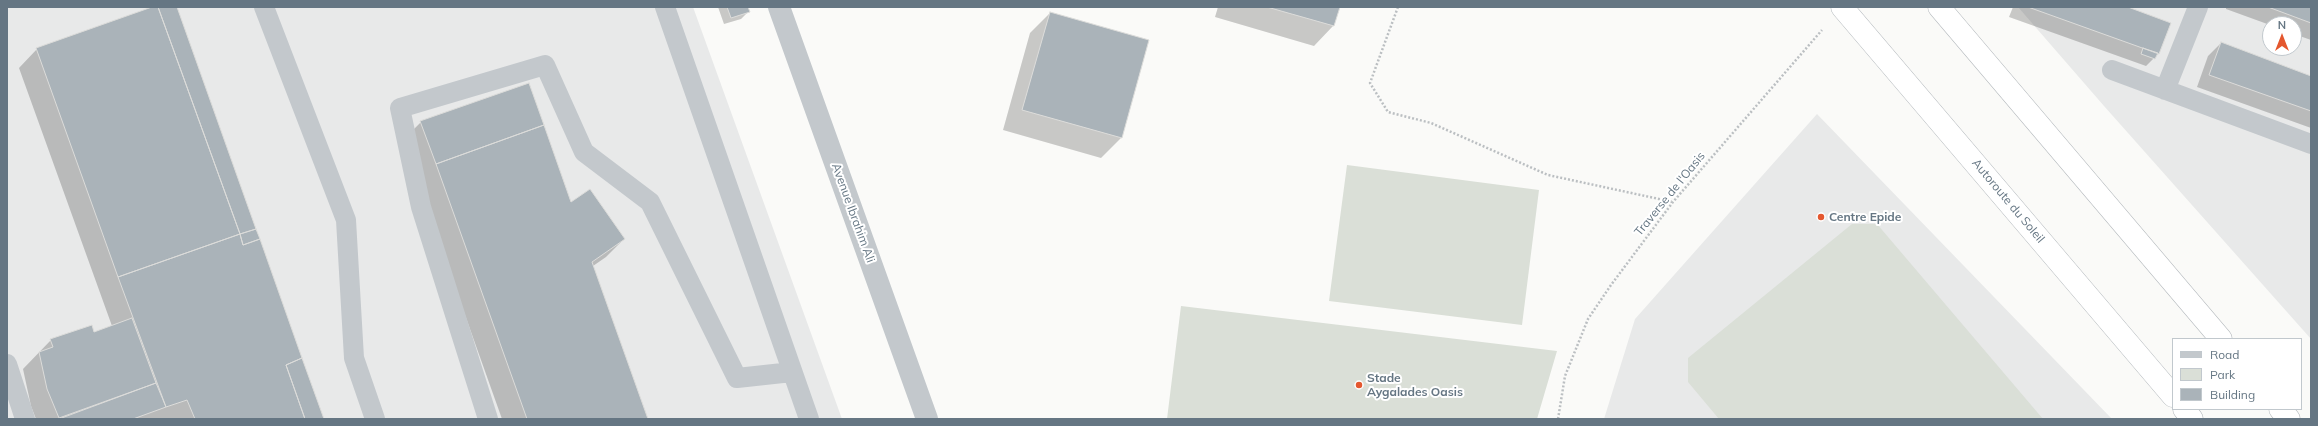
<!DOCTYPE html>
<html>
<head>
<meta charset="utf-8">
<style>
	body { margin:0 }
	#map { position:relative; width:2318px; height:426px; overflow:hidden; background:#fafaf8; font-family:Mulish,sans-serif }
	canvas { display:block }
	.frame { position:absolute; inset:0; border:8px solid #657683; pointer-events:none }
	.legend { position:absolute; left:2172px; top:338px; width:130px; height:72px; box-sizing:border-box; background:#fff; border:1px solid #c1c8cd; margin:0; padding:5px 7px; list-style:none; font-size:12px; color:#657683 }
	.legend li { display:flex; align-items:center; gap:8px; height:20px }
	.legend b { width:20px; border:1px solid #c1c8cd }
	.north { position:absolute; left:2262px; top:16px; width:40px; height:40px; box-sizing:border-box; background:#fff; border:1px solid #c1c8cd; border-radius:50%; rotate:0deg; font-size:11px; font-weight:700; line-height:16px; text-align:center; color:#657683 }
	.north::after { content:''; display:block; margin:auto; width:14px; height:18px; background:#e4572e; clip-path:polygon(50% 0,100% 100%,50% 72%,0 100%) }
</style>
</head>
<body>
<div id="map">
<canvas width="2318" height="426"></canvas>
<div class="frame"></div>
<ul class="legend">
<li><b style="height:5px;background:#c3c8cc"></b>Road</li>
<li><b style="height:11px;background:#dadfd7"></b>Park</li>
<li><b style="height:11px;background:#aab3b9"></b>Building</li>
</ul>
<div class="north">N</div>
</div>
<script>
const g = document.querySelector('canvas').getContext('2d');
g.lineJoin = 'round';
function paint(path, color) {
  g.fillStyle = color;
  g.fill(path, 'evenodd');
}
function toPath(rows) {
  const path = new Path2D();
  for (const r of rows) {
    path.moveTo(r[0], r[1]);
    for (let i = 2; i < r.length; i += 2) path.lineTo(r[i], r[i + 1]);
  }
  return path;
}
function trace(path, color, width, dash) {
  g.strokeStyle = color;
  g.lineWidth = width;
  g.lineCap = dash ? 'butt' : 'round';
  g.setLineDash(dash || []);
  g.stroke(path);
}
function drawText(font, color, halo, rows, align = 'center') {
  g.font = font + ' Mulish,sans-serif';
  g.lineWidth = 4;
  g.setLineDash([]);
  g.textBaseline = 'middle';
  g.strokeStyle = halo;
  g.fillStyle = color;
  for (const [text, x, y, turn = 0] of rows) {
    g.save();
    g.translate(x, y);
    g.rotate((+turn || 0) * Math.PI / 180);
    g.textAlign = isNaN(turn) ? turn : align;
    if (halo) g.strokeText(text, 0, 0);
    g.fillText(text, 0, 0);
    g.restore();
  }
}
const built = toPath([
	[7,7,693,7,842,419,7,419],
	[2018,7,2311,7,2311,339,2104,106],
	[2270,24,2294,24,2294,48,2270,48],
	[1817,114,2112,419,1604,419,1635,319]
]);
const green = toPath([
	[1347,165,1539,190,1522,325,1329,301],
	[1852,224,1877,224,2043,419,1719,419,1688,382,1688,358],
	[1181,306,1557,351,1537,419,1167,419]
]);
const shadow = toPath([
	[155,7,176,7,323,419,36,419,31,406,23,369,51,340,94,333,112,326,19,68,37,49],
	[718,7,747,7,748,12,741,19,724,24],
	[1218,7,1339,7,1333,26,1314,46,1215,17],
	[2013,7,2125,7,2159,53,2146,66,2009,17],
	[2226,7,2311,7,2311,40,2294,34,2294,24,2270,25,2226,9],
	[1050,13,1121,138,1101,158,1003,130,1030,33],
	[2221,43,2311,77,2311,128,2197,87,2208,56],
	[421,122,570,203,624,239,606,257,593,266,647,419,502,419,418,183,408,135]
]);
const building = toPath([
	[152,7,158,7,240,234,118,277,36,48,152,7],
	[158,7,177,7,256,229,240,234,158,7],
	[727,7,748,7,750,12,731,18,727,7],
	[1267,7,1340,7,1334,26,1267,7],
	[2028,7,2128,7,2171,23,2159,54,2028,7],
	[2268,7,2311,7,2311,23,2268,7],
	[1050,12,1149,40,1122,138,1022,110,1050,12],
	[2221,42,2311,76,2311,111,2209,75,2221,42],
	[2143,48,2158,53,2155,59,2141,54,2143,48],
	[529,83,544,125,436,164,420,121,529,83],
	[544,125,571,202,590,189,625,239,592,262,648,419,527,419,436,164,544,125],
	[256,229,260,239,243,245,240,234,256,229],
	[240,234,243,245,260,239,302,358,286,365,305,419,195,419,187,400,166,407,118,277,240,234],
	[132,318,156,383,59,418,47,389,39,352,53,347,50,339,92,325,94,332,132,318],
	[302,358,324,419,305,419,286,365,302,358],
	[156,383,166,407,133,419,59,419,156,383]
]);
const path = toPath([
	[1398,7,1370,83,1388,112,1431,123,1548,175,1673,202],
	[1558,419,1565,376,1588,319,1611,285,1673,202,1822,30]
]);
const service = toPath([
	[264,7,346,220,354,358,375,419],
	[665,7,809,419],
	[2112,70,2311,144],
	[2165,90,2198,7],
	[7,364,25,419],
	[488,419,421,207,400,108,545,65,584,152,650,202,737,378,792,372]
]);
const minor = toPath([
	[779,7,927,419]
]);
const motorway = toPath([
	[1842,7,2173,396],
	[1939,7,2221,339],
	[2184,409,2192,419],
	[2280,409,2289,419]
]);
const markers = [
	[1821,217,4,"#e4572e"],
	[1359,385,4,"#e4572e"]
];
const streetNames = [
	["Traverse de l'Oasis",1670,194,-51],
	["Autoroute du Soleil",2008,201,50],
	["Avenue Ibrahim Ali",853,213,70]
];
const poiNames = [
	["Centre Epide",1829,217],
	["Stade",1367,378],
	["Aygalades Oasis",1367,392]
];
paint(built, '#e8e9e9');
paint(green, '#dadfd7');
paint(shadow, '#0003');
paint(building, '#aab3b9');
trace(building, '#dcdcda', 1);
trace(motorway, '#b4b9bd', 23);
trace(path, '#bbbfc2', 2.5, [2, 2]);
trace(service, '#c3c8cc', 20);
trace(minor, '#c3c8cc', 22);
trace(motorway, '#fff', 22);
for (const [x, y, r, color] of markers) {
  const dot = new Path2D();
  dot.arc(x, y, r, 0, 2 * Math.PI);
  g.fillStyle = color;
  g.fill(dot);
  trace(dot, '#fff', 1.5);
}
drawText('12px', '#657683', '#fff', streetNames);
drawText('bold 12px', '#657683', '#fff', poiNames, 'left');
</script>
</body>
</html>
